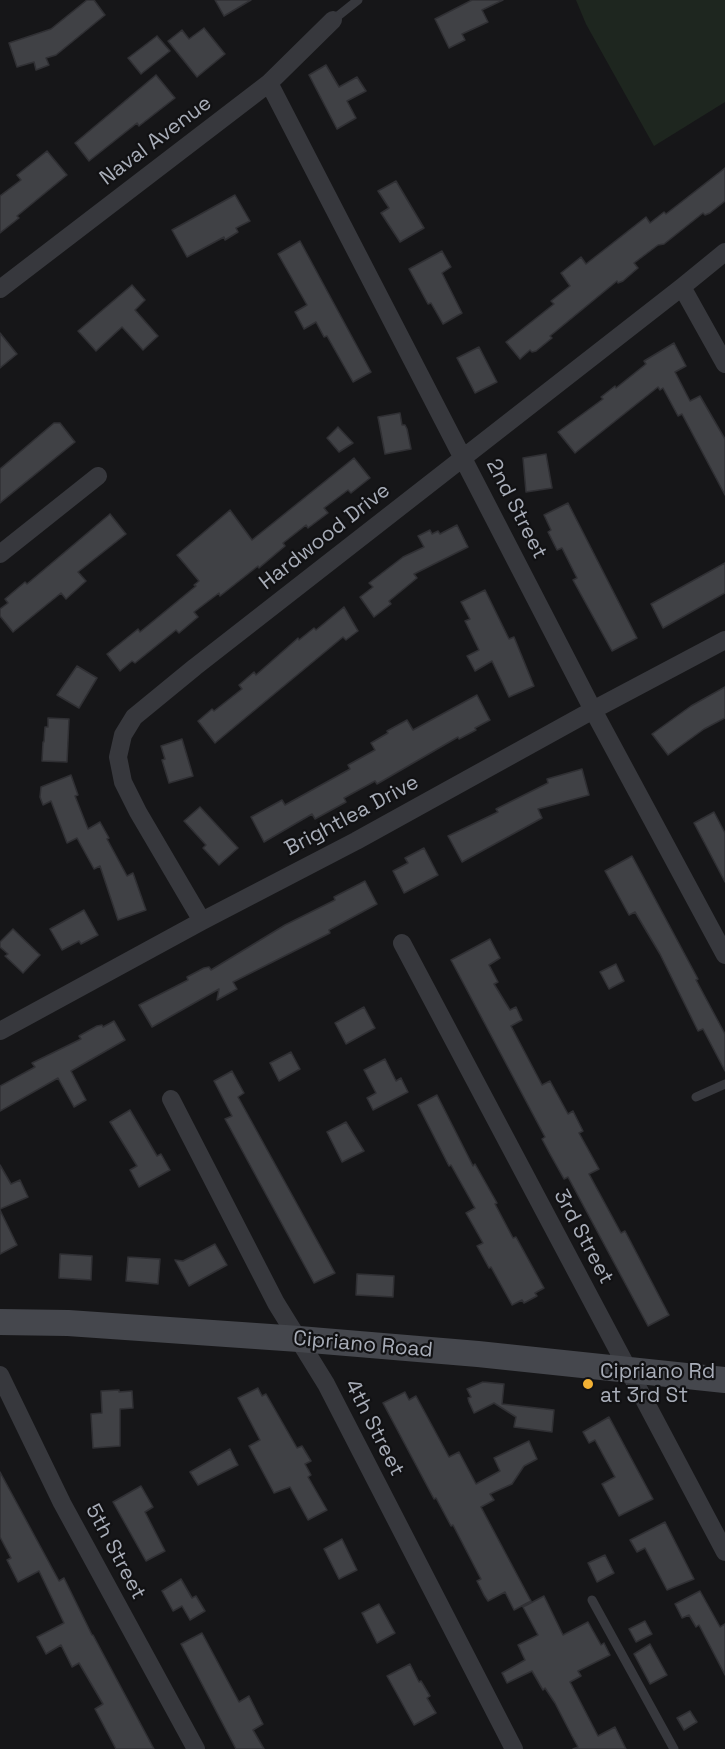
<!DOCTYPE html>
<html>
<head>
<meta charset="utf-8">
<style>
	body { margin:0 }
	canvas { display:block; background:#161618 }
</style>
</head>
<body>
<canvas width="725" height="1749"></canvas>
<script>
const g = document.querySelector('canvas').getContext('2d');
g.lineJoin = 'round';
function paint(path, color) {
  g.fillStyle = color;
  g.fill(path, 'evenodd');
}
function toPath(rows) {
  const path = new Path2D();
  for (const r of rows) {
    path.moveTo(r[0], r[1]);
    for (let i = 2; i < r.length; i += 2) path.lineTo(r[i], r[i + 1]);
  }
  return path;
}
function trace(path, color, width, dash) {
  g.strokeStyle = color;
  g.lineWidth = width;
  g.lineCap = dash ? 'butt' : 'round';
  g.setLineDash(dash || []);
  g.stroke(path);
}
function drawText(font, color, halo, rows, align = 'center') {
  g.font = font + ' "Space Grotesk",sans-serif';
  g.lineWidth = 4.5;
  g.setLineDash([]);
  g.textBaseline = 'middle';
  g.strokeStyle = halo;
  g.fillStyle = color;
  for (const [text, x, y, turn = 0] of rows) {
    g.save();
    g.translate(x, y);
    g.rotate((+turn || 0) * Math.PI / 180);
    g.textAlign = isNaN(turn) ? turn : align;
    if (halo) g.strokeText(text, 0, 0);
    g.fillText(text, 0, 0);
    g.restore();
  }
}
const green = toPath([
	[576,0,725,0,725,102,654,146,586,24]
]);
const building = toPath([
	[87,0,94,0,105,15,56,55,46,58,49,65,36,70,34,62,17,67,9,43,51,29,87,0],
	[215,0,251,0,224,16,215,0],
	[472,0,503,0,482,10,488,22,462,34,465,40,449,48,435,19,472,0],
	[204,28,225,54,197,77,168,41,182,30,189,39,204,28],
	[157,36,170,51,141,74,128,58,157,36],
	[326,65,339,87,357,77,366,91,347,101,356,118,337,129,309,75,326,65],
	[156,75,175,98,139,126,137,123,89,161,75,143,156,75],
	[47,151,67,175,17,216,19,218,0,233,0,196,21,180,17,175,47,151],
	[725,168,725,201,710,213,705,215,703,213,664,244,658,245,634,263,638,268,623,281,618,283,617,281,550,336,552,338,536,351,532,352,530,350,520,359,506,342,554,304,551,301,570,286,561,273,581,257,586,264,646,217,650,223,664,212,666,214,725,168],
	[396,181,424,228,400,242,381,213,389,208,378,191,396,181],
	[235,195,250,221,236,228,238,232,225,240,224,237,187,257,172,230,235,195],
	[300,241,371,372,353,382,327,336,324,337,316,322,304,329,295,312,307,305,278,254,300,241],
	[442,251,451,267,442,273,462,313,443,324,431,303,428,304,409,269,442,251],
	[132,285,145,300,135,310,158,336,143,350,122,327,96,351,78,331,132,285],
	[0,333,17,354,0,368,0,333],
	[674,343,686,366,675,372,690,401,700,396,725,439,725,495,682,414,678,416,663,388,660,390,658,387,575,453,558,432,603,399,601,397,615,386,616,388,646,364,644,361,674,343],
	[479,347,497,382,475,393,457,358,479,347],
	[400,413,402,425,405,425,407,429,411,449,385,454,378,417,400,413],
	[54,423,60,423,75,442,0,503,0,469,54,423],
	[338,427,353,443,339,452,327,438,338,427],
	[546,454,552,488,526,492,523,458,546,454],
	[354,458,370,478,351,493,348,490,324,508,328,513,308,528,306,525,283,543,285,546,259,568,258,566,220,596,219,593,194,612,198,617,179,633,176,630,135,663,132,661,120,671,107,654,138,629,140,632,196,586,194,585,199,581,177,555,230,510,252,540,354,458],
	[568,503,637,638,612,651,573,580,577,578,562,548,557,550,548,532,551,530,544,515,568,503],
	[110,514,126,534,78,572,86,581,66,599,61,593,13,632,0,616,0,609,8,603,5,599,25,582,27,584,110,514],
	[457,525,468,547,414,574,417,578,389,601,391,604,374,617,360,597,373,587,369,583,403,557,424,547,418,536,430,530,432,534,438,531,440,534,457,525],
	[725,563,725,593,663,628,651,604,725,563],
	[485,590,509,639,514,637,534,686,509,697,492,661,475,671,467,656,479,650,465,621,470,619,461,602,485,590],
	[344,607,358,631,346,640,343,637,215,743,198,721,212,709,214,711,242,689,239,685,254,672,256,675,298,638,299,640,314,628,316,630,344,607],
	[77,666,97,678,79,708,57,695,77,666],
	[725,687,725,718,704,729,668,755,652,734,691,706,725,687],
	[477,695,490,720,475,728,476,730,459,739,458,737,377,784,375,781,344,798,346,802,315,819,312,814,264,842,251,817,282,800,285,805,350,769,348,765,375,750,371,743,388,733,387,731,407,720,413,730,477,695],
	[48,718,69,719,67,762,42,761,43,742,44,742,45,727,48,727,48,718],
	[182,739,193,776,169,783,162,760,165,759,161,746,182,739],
	[582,769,589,795,538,809,542,818,462,862,448,836,498,812,496,809,548,783,547,779,582,769],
	[71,775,78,795,75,796,88,829,100,822,109,838,107,839,127,876,133,873,146,910,118,920,100,866,94,869,77,838,67,843,51,801,43,805,40,797,41,787,71,775],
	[200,807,238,848,219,865,203,848,206,845,184,821,200,807],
	[714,812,725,833,725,882,694,823,714,812],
	[424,848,438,875,404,893,393,871,408,863,405,858,424,848],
	[632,856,698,979,696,980,725,1034,725,1071,703,1029,698,1031,660,954,635,912,629,915,605,871,632,856],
	[365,881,377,904,329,930,330,933,233,982,237,989,217,1000,219,989,152,1027,139,1005,188,980,187,977,204,968,209,967,211,970,285,925,335,900,334,897,365,881],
	[84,910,98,935,81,944,79,941,62,950,50,929,84,910],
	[13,929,40,955,23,973,5,956,8,954,0,947,0,942,13,929],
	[490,939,500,958,489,965,498,982,494,984,510,1010,516,1007,522,1020,511,1026,542,1085,550,1081,568,1114,573,1111,583,1131,579,1133,599,1169,589,1174,621,1233,625,1231,669,1315,648,1326,568,1177,564,1179,550,1154,542,1139,545,1137,451,960,490,939],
	[616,964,624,981,609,989,600,972,616,964],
	[364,1007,375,1028,346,1044,335,1023,364,1007],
	[114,1021,125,1040,71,1071,86,1100,74,1107,58,1078,0,1111,0,1086,35,1067,32,1063,81,1039,79,1036,97,1026,102,1025,103,1027,114,1021],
	[291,1052,300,1069,279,1081,270,1063,291,1052],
	[385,1059,396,1081,401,1078,408,1092,373,1110,367,1098,376,1093,364,1070,385,1059],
	[232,1071,244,1093,238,1097,335,1273,314,1283,225,1119,232,1116,214,1081,232,1071],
	[437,1095,473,1166,475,1164,497,1203,495,1204,513,1238,516,1237,544,1288,535,1293,537,1296,524,1303,522,1300,512,1305,491,1267,489,1268,477,1246,483,1243,466,1213,475,1208,451,1165,449,1166,418,1105,437,1095],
	[130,1110,157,1156,161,1154,170,1170,139,1187,130,1170,137,1166,110,1122,130,1110],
	[346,1122,364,1151,342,1162,327,1132,346,1122],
	[0,1165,11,1184,20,1180,28,1197,0,1209,0,1165],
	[0,1210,17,1245,0,1254,0,1210],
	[215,1244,227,1265,189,1286,175,1260,183,1261,215,1244],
	[60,1254,92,1256,91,1280,59,1278,60,1254],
	[128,1257,160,1259,158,1284,126,1281,128,1257],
	[357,1274,394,1276,393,1297,356,1295,357,1274],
	[483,1382,504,1384,502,1404,554,1410,552,1432,514,1427,516,1417,494,1403,474,1413,469,1402,468,1398,471,1397,467,1389,483,1382],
	[258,1388,262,1396,266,1394,297,1448,302,1446,311,1461,305,1464,311,1475,308,1477,327,1510,308,1520,290,1487,274,1493,249,1446,260,1440,238,1398,258,1388],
	[119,1390,119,1392,132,1391,133,1408,120,1409,120,1446,93,1448,91,1414,102,1413,101,1391,119,1390],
	[405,1392,409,1400,416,1396,449,1457,459,1452,476,1484,500,1471,494,1458,529,1441,537,1459,524,1466,512,1484,490,1494,494,1500,481,1507,531,1601,514,1610,505,1592,488,1601,484,1595,477,1581,481,1579,453,1525,451,1526,436,1498,434,1499,383,1403,405,1392],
	[609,1417,653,1499,619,1516,602,1484,615,1477,595,1440,589,1443,583,1432,609,1417],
	[230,1449,238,1465,198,1485,190,1472,230,1449],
	[0,1472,59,1581,64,1578,92,1635,93,1635,154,1749,116,1749,95,1709,103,1704,79,1663,72,1667,61,1645,46,1654,37,1637,64,1623,39,1571,18,1582,7,1560,11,1558,0,1537,0,1472],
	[141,1486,153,1507,145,1512,165,1551,146,1561,113,1502,141,1486],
	[665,1522,694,1579,667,1590,645,1548,637,1552,630,1540,665,1522],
	[342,1539,357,1570,339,1579,324,1549,342,1539],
	[605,1555,614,1573,597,1582,588,1563,605,1555],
	[181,1579,192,1598,196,1596,205,1611,190,1620,182,1606,173,1611,162,1591,181,1579],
	[700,1591,720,1627,725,1624,725,1675,699,1625,696,1627,689,1615,682,1618,675,1604,700,1591],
	[544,1596,563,1635,588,1622,601,1645,604,1643,610,1655,578,1671,581,1676,570,1682,598,1736,615,1727,626,1749,573,1749,578,1747,572,1736,555,1703,545,1688,543,1690,532,1671,507,1683,502,1673,525,1660,518,1645,538,1635,523,1607,544,1596],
	[379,1604,395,1633,377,1643,362,1613,379,1604],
	[645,1621,652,1634,636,1642,629,1629,645,1621],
	[202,1633,239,1702,249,1696,263,1724,253,1730,264,1749,236,1749,181,1644,202,1633],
	[650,1644,667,1675,650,1684,634,1654,650,1644],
	[410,1664,419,1682,421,1681,430,1696,427,1698,436,1713,414,1725,387,1676,410,1664],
	[690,1711,697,1722,684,1730,677,1718,690,1711]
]);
const lane = toPath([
	[333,20,358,0],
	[696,1097,725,1084],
	[592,1600,674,1749]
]);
const street = toPath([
	[269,83,593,710,725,955],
	[682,287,725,364],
	[0,289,269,83,333,20],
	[0,554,98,476],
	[202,921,138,812,123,782,118,757,123,735,134,717,195,667,682,287,725,252],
	[402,943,725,1552],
	[0,1031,202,921,356,841,593,710,725,640],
	[171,1099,276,1303,326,1384,514,1749],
	[0,1375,62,1503,196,1749]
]);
const secondary = toPath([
	[0,1322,68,1323,299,1339,478,1354,725,1380]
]);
const markers = [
	[588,1384,6,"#f2b134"]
];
const streetNames = [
	["Naval Avenue",156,141,-37],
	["2nd Street",516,509,63],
	["Hardwood Drive",325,537,-38],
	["Brightlea Drive",352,816,-28],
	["3rd Street",583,1237,62],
	["Cipriano Road",363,1345,5],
	["4th Street",374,1428,63],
	["5th Street",115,1552,62]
];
const poiNames = [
	["Cipriano Rd",600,1372],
	["at 3rd St",600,1396]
];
paint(green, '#1e261f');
paint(building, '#404145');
trace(building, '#303034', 1.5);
trace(lane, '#37383d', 9);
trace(street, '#37383d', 18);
trace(secondary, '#45474d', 26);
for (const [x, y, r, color] of markers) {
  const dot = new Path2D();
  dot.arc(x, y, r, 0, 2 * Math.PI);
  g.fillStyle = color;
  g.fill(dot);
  trace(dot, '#111113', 2);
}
drawText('21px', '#a8adb8', '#111113', streetNames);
drawText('21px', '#a8adb8', '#111113', poiNames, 'left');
</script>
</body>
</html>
